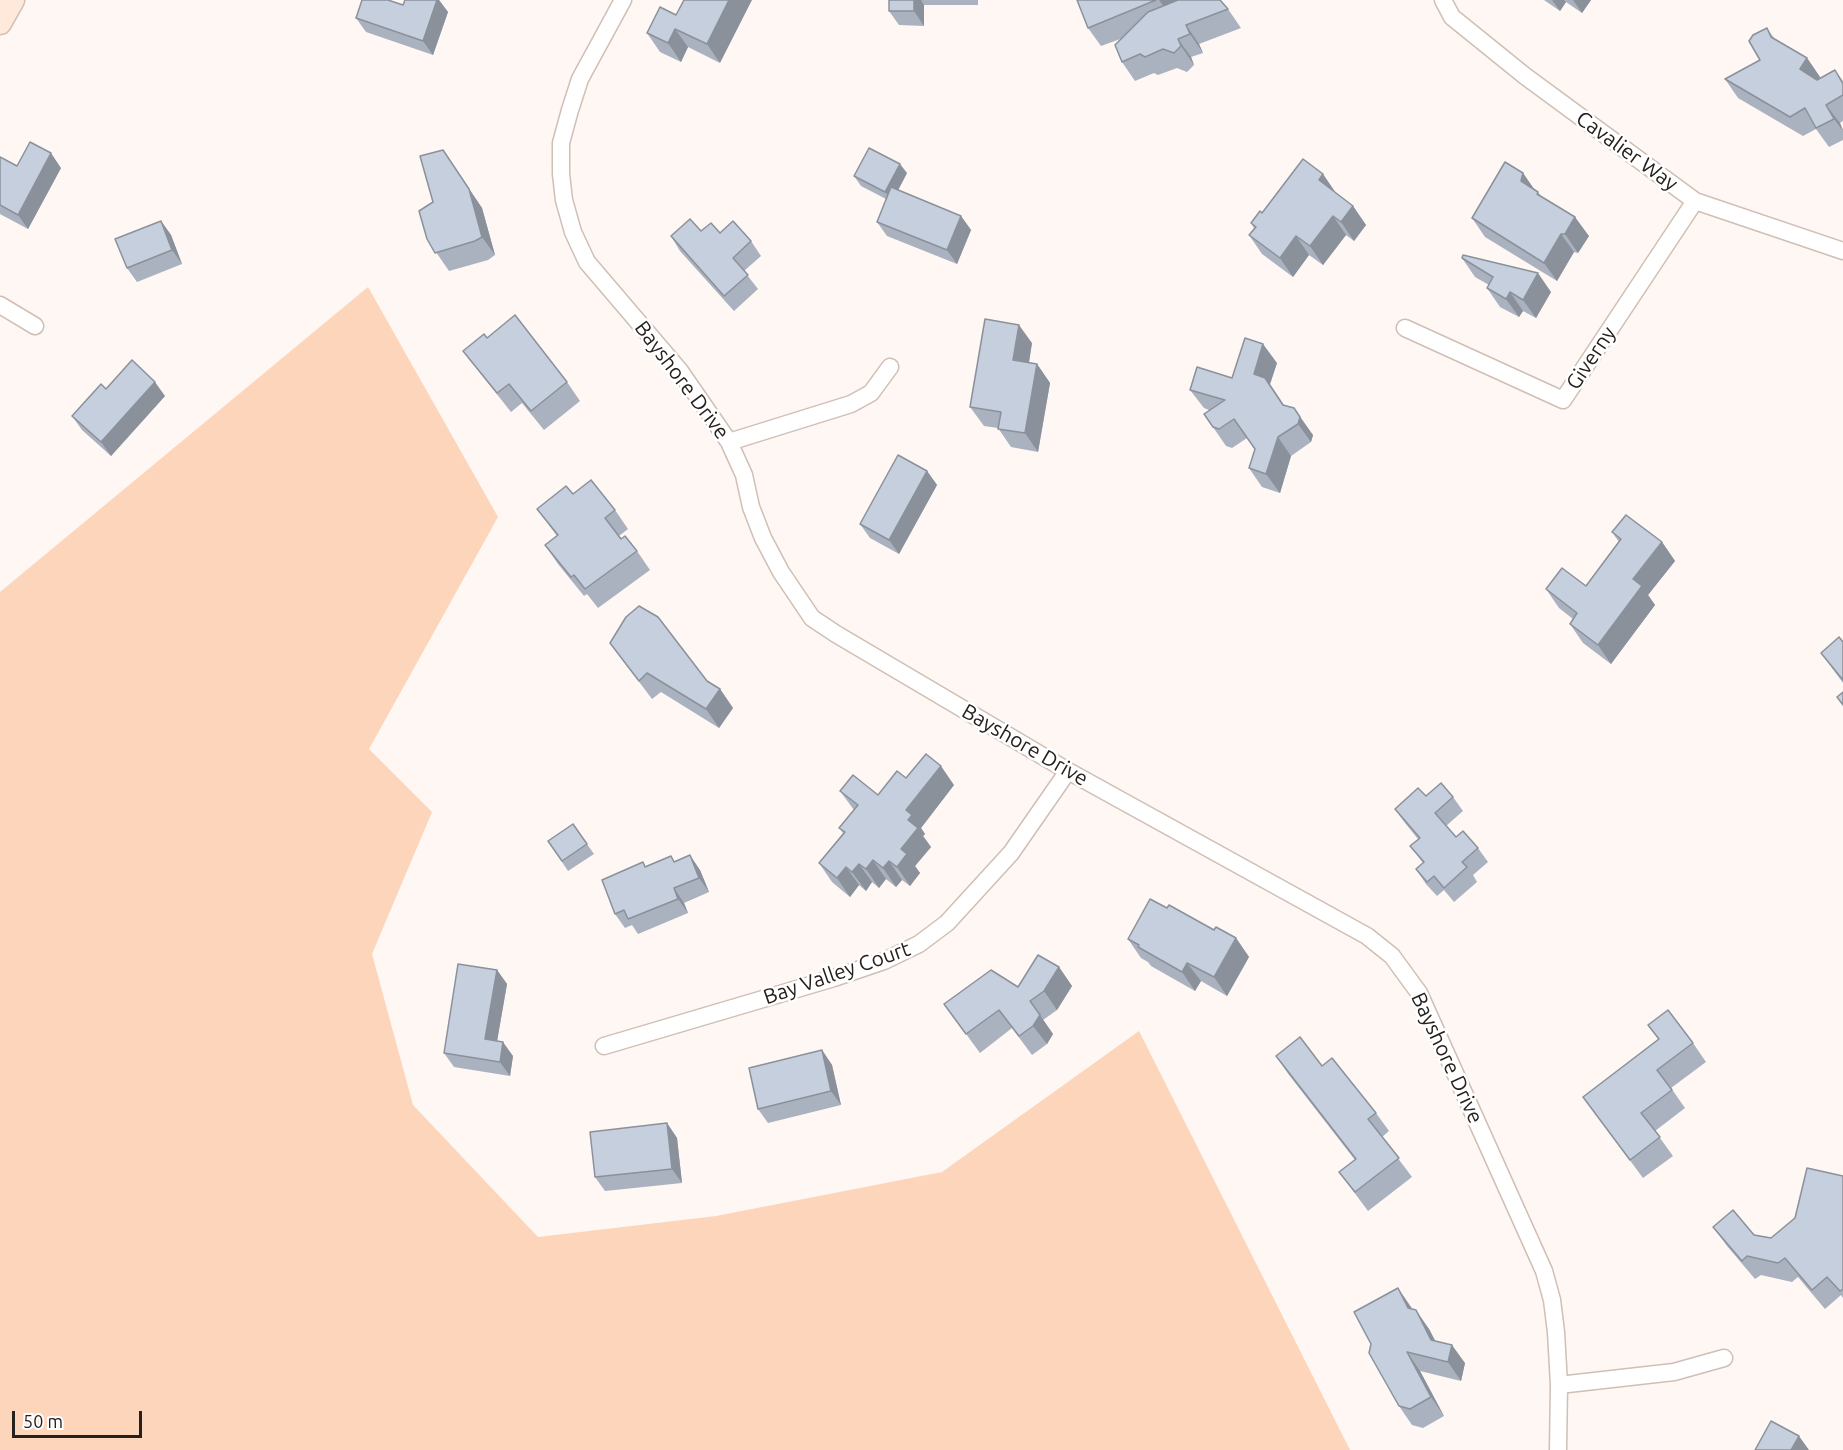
<!DOCTYPE html>
<html>
<head>
<meta charset="utf-8">
<style>
	body { margin:0 }
	#map { position:relative; width:1843px; height:1450px; overflow:hidden; background:#fef7f3; font-family:Ubuntu,sans-serif }
	canvas { display:block }
	.scale { position:absolute; left:12px; top:1411px; width:130px; height:27px; box-sizing:border-box; border:3px solid #26211d; border-top:0; padding-left:8px; font-size:18px; line-height:21px; white-space:nowrap; color:#26211d; -webkit-text-stroke:4px #fff; paint-order:stroke }
</style>
</head>
<body>
<div id="map">
<canvas width="1843" height="1450"></canvas>
<div class="scale">50 m</div>
</div>
<script>
const g = document.querySelector('canvas').getContext('2d');
g.lineJoin = 'round';
function paint(path, color) {
  g.fillStyle = color;
  g.fill(path, 'evenodd');
}
function toPath(rows) {
  const path = new Path2D();
  for (const r of rows) {
    path.moveTo(r[0], r[1]);
    for (let i = 2; i < r.length; i += 2) path.lineTo(r[i], r[i + 1]);
  }
  return path;
}
function trace(path, color, width, dash) {
  g.strokeStyle = color;
  g.lineWidth = width;
  g.lineCap = dash ? 'butt' : 'round';
  g.setLineDash(dash || []);
  g.stroke(path);
}
function drawText(font, color, halo, rows, align = 'center') {
  g.font = font + ' Ubuntu,sans-serif';
  g.lineWidth = 5;
  g.setLineDash([]);
  g.textBaseline = 'middle';
  g.strokeStyle = halo;
  g.fillStyle = color;
  for (const [text, x, y, turn = 0] of rows) {
    g.save();
    g.translate(x, y);
    g.rotate((+turn || 0) * Math.PI / 180);
    g.textAlign = isNaN(turn) ? turn : align;
    if (halo) g.strokeText(text, 0, 0);
    g.fillText(text, 0, 0);
    g.restore();
  }
}
const green = toPath([
	[368,287,498,517,369,749,432,812,372,954,413,1105,538,1237,716,1216,942,1172,1139,1031,1350,1450,0,1450,0,592]
]);
const street = toPath([
	[623,0,580,79,570,110,561,143,561,174,564,200,573,232,587,262,680,371,729,442,744,475,751,507,763,538,781,572,812,618,836,634,1068,771,1367,936,1392,956,1419,993,1544,1271,1552,1300,1556,1332,1559,1385,1558,1450],
	[1443,0,1452,17,1525,76,1695,201,1843,251],
	[0,305,35,326],
	[1405,328,1563,400,1695,201],
	[729,442,851,404,871,393,890,367],
	[604,1046,834,978,884,961,919,944,947,923,1011,853,1068,771],
	[1559,1385,1674,1372,1724,1358]
]);
const secondary = toPath([
	[0,23,13,0]
]);
const wall = toPath([
	[405,0,439,0,448,12,433,55,366,32,356,18,403,5],
	[684,0,720,63,688,47,681,62,660,52,647,33,676,15],
	[889,0,978,0,978,5,924,5,924,26,899,25,889,11],
	[1077,0,1220,0,1228,9,1241,28,1199,44,1203,53,1191,57,1194,65,1187,72,1177,68,1158,75,1154,73,1135,81,1122,62,1123,38,1101,46,1088,28],
	[1544,0,1591,0,1582,13,1566,2,1560,11],
	[1767,28,1774,38,1807,58,1820,77,1818,80,1835,70,1843,81,1843,121,1840,123,1843,130,1843,140,1829,147,1816,129,1803,136,1738,98,1725,79,1760,60],
	[443,150,482,208,495,255,488,260,449,271,427,239],
	[0,157,17,166,61,168,28,229,0,214],
	[907,173,898,190,961,216,971,230,957,264,887,236,877,222,886,199,861,186,854,176],
	[1523,173,1534,189,1538,192,1542,197,1589,236,1578,253,1574,252,1557,281,1485,237,1472,218],
	[1336,193,1353,206,1366,225,1354,241,1346,235,1323,265,1309,255,1293,277,1262,254,1249,235,1254,228,1251,223,1262,213],
	[161,221,171,235,182,264,137,282,127,268],
	[701,231,720,233,751,241,761,256,744,271,758,289,734,311,680,251,671,236],
	[1462,258,1551,292,1536,318,1523,311,1519,317,1500,307,1487,288,1489,285,1475,277],
	[487,338,567,382,580,401,544,430,522,403,511,412,477,369,463,351],
	[1032,343,1029,363,1037,364,1050,383,1038,452,1011,447,998,428,984,426,970,407],
	[1277,363,1270,384,1284,405,1313,435,1311,442,1291,456,1280,493,1262,487,1249,468,1255,449,1247,438,1232,448,1226,446,1204,414,1209,410,1204,408,1190,390,1232,378],
	[106,389,165,396,111,456,82,430,72,416],
	[927,471,937,485,899,554,870,538,860,524],
	[573,494,615,510,628,529,619,536,637,551,650,570,598,608,587,594,584,596,558,564,545,545,557,536,537,509],
	[1612,532,1662,542,1675,561,1648,595,1655,605,1611,664,1583,643,1570,624,1573,619,1559,608,1546,589,1586,586,1619,542],
	[1843,642,1843,683,1821,653],
	[610,643,707,681,720,689,733,708,719,728,661,692,652,699],
	[906,778,954,785,921,828,925,834,923,836,931,847,915,866,920,873,910,886,902,880,896,887,886,879,879,888,872,882,866,891,859,885,850,897,832,882,819,863,843,833,839,828,854,810,840,791,878,795],
	[1426,796,1453,797,1463,811,1446,826,1456,837,1478,848,1488,862,1473,875,1477,882,1454,902,1444,890,1437,896,1426,884,1416,869,1423,863,1410,846,1418,839,1405,823,1395,809],
	[573,824,594,854,568,871,548,841],
	[671,856,675,862,700,870,709,892,684,903,688,913,638,934,632,925,625,928,615,914,646,866],
	[1167,908,1214,930,1236,938,1249,957,1227,996,1201,981,1195,991,1151,966,1148,962,1141,958,1128,939],
	[1059,967,1072,986,1057,1010,1043,1020,1053,1034,1047,1044,1032,1055,1012,1028,980,1053,944,1004,1018,987],
	[497,970,507,984,497,1041,513,1056,510,1076,454,1067,444,1053],
	[1648,1025,1693,1043,1706,1062,1671,1088,1685,1108,1655,1131,1673,1156,1643,1178,1583,1097,1658,1039],
	[822,1050,832,1065,841,1105,768,1123,758,1109],
	[1276,1056,1322,1066,1376,1113,1389,1131,1382,1137,1412,1177,1368,1211,1339,1172,1355,1160,1289,1075],
	[667,1123,677,1138,682,1183,605,1191,595,1177],
	[1843,1176,1843,1298,1841,1295,1825,1309,1798,1277,1792,1282,1761,1275,1755,1279,1727,1246,1713,1227,1771,1238],
	[1412,1309,1429,1329,1435,1341,1465,1363,1461,1381,1420,1371,1444,1416,1423,1428,1412,1425,1399,1406]
]);
const shadedWall = toPath([
	[437,0,439,0,448,12,433,55,423,41],
	[729,0,752,0,720,63,707,44],
	[914,0,921,0,924,5,924,26,914,11],
	[1159,0,1179,0,1172,18],
	[1552,0,1564,0,1566,2,1560,11],
	[1573,0,1591,0,1582,13],
	[1186,25,1199,44,1203,53,1190,34],
	[675,29,688,47,681,62,668,43],
	[1178,39,1191,57,1194,65,1181,46],
	[1807,58,1820,77,1813,88,1800,69],
	[1826,105,1840,123,1843,131,1834,119],
	[443,150,482,208,495,255,482,237],
	[51,153,61,168,28,229,18,215],
	[900,164,907,173,892,202,885,192],
	[1523,173,1536,192,1521,181],
	[1323,174,1336,193,1319,180],
	[1353,206,1366,225,1354,241,1341,222],
	[961,216,971,230,957,264,947,250],
	[1333,216,1346,235,1323,265,1310,246],
	[1575,217,1589,236,1578,253,1565,234],
	[161,221,171,235,182,264,172,250],
	[1561,234,1574,252,1557,281,1544,263],
	[1296,236,1309,255,1293,277,1280,258],
	[1538,273,1551,292,1536,318,1523,300],
	[1510,292,1523,311,1519,317,1506,299],
	[1019,325,1032,343,1026,379,1013,360],
	[1263,344,1277,363,1270,384,1254,374],
	[1037,364,1050,383,1038,452,1025,433],
	[155,382,165,396,111,456,101,442],
	[1294,408,1313,435,1311,442,1298,424],
	[1278,437,1291,456,1280,493,1266,474],
	[927,471,937,485,899,554,889,540],
	[1662,542,1675,561,1648,595,1655,605,1611,664,1598,645,1633,579],
	[720,689,733,708,719,728,706,709],
	[941,766,954,785,921,828,925,834,923,836,931,847,915,866,920,873,910,886,897,867,908,820,906,810],
	[690,855,700,870,709,892,699,878],
	[873,860,886,879,879,888,866,869],
	[889,861,902,880,896,887,883,868],
	[859,864,872,882,866,891,852,872],
	[846,867,859,885,850,897,837,878],
	[674,888,684,903,688,913,678,899],
	[1236,938,1249,957,1227,996,1214,977],
	[1187,963,1201,981,1195,991,1182,972],
	[1059,967,1072,986,1057,1010,1044,991],
	[497,970,507,984,495,1053,485,1039],
	[1040,1015,1053,1034,1047,1044,1033,1026],
	[503,1042,513,1056,510,1076,500,1062],
	[822,1050,832,1065,841,1105,831,1091],
	[667,1123,677,1138,682,1183,672,1169],
	[1398,1288,1411,1307,1422,1327,1408,1308],
	[1416,1310,1429,1329,1445,1359,1431,1340],
	[1452,1345,1465,1363,1461,1381,1448,1362],
	[1407,1352,1420,1371,1444,1416,1431,1397],
	[1799,1436,1809,1450,1791,1450]
]);
const building = toPath([
	[362,0,388,0,403,5,405,0,437,0,423,41,356,18,362,0],
	[684,0,729,0,707,44,675,29,668,43,647,33,660,7,676,15,684,0],
	[889,0,914,0,914,11,889,11,889,0],
	[1077,0,1156,0,1088,28,1077,0],
	[1178,0,1220,0,1228,9,1186,25,1190,34,1178,39,1181,46,1174,53,1163,49,1145,57,1140,54,1122,62,1115,45,1148,12,1178,0],
	[1767,28,1771,37,1807,58,1800,69,1817,80,1835,70,1843,84,1843,95,1826,105,1834,119,1816,128,1805,108,1790,117,1725,79,1760,60,1749,41,1753,35,1767,28],
	[30,142,51,153,18,215,0,205,0,157,17,166,30,142],
	[869,148,900,164,885,192,854,176,869,148],
	[443,150,469,189,482,237,475,241,435,253,427,239,419,211,433,202,420,156,443,150],
	[1303,159,1323,174,1319,180,1353,206,1341,222,1333,216,1310,246,1296,236,1280,258,1249,235,1256,227,1251,223,1260,211,1262,213,1303,159],
	[1505,162,1523,173,1521,181,1538,192,1537,194,1575,217,1565,234,1561,234,1544,263,1472,218,1505,162],
	[891,187,961,216,947,250,877,222,891,187],
	[690,219,701,231,711,223,720,233,733,221,751,241,733,258,748,275,724,296,671,236,690,219],
	[161,221,172,250,127,268,115,239,161,221],
	[1463,255,1538,273,1523,300,1510,292,1506,299,1487,288,1493,277,1462,258,1463,255],
	[515,315,567,382,531,411,509,384,497,393,463,351,484,334,487,338,515,315],
	[985,319,1019,325,1013,360,1037,364,1025,433,998,429,1001,412,970,407,985,319],
	[1245,338,1263,344,1254,374,1265,378,1283,405,1294,408,1300,417,1298,424,1278,437,1266,474,1249,468,1255,449,1234,419,1219,429,1213,427,1204,414,1225,400,1190,390,1197,367,1232,378,1245,338],
	[132,360,155,382,101,442,72,416,101,384,106,389,132,360],
	[898,455,927,471,889,540,860,524,898,455],
	[591,480,615,510,605,518,621,539,625,536,637,551,585,589,574,575,571,577,545,545,558,535,537,509,566,486,573,494,591,480],
	[1626,515,1662,542,1633,579,1642,586,1598,645,1570,624,1577,613,1546,589,1562,568,1586,586,1621,539,1612,532,1626,515],
	[639,606,658,617,707,681,720,689,706,709,647,673,639,681,610,643,626,617,639,606],
	[1839,637,1843,642,1843,680,1821,653,1839,637],
	[1843,692,1843,705,1837,697,1843,692],
	[926,754,941,766,906,810,912,815,908,820,918,828,901,849,907,854,897,867,889,861,883,868,873,860,866,869,859,864,852,872,846,867,837,878,819,863,845,832,839,828,858,805,840,791,853,775,878,795,897,771,906,778,926,754],
	[1441,783,1453,797,1435,813,1456,837,1463,831,1478,848,1462,862,1467,867,1444,888,1434,876,1427,882,1416,869,1424,862,1410,846,1420,838,1395,809,1418,788,1426,796,1441,783],
	[573,824,587,844,562,861,548,841,573,824],
	[690,855,699,878,674,888,678,899,628,919,624,910,615,914,602,880,643,862,645,867,671,856,674,862,690,855],
	[1150,899,1167,908,1169,905,1214,930,1216,927,1236,938,1214,977,1187,963,1182,972,1138,947,1139,945,1128,939,1150,899],
	[1038,955,1059,967,1044,991,1030,1001,1040,1015,1033,1026,1019,1036,999,1010,966,1034,944,1004,991,970,1018,987,1038,955],
	[458,964,497,970,485,1039,503,1042,500,1062,444,1053,458,964],
	[1668,1010,1693,1043,1657,1070,1672,1090,1641,1113,1660,1137,1630,1160,1583,1097,1659,1039,1648,1025,1668,1010],
	[1300,1037,1322,1066,1332,1058,1376,1113,1368,1119,1399,1158,1355,1192,1339,1172,1356,1159,1276,1056,1300,1037],
	[822,1050,831,1091,758,1109,749,1068,822,1050],
	[667,1123,672,1169,595,1177,590,1132,667,1123],
	[1807,1168,1843,1176,1843,1289,1840,1291,1827,1277,1812,1290,1785,1258,1778,1263,1747,1256,1742,1261,1713,1227,1733,1210,1754,1235,1771,1238,1795,1218,1807,1168],
	[1398,1288,1408,1308,1416,1310,1431,1340,1452,1345,1448,1362,1407,1352,1431,1397,1410,1409,1399,1406,1369,1353,1371,1344,1354,1312,1398,1288],
	[1771,1421,1799,1436,1791,1450,1755,1450,1771,1421]
]);
const streetNames = [
	["Cavalier Way",1627,151,36],
	["Giverny",1591,358,-56],
	["Bayshore Drive",682,380,53],
	["Bayshore Drive",1025,745,30],
	["Bay Valley Court",837,973,-19],
	["Bayshore Drive",1447,1058,65]
];
paint(green, '#fdd5ba');
trace(street, '#cfbfb5', 19);
trace(secondary, '#cfbfb5', 25);
trace(street, '#fff', 16);
trace(secondary, '#ffe9da', 22);
paint(wall, '#a9b2be');
paint(shadedWall, '#8a919b');
paint(building, '#c5cfdd');
trace(building, '#8a919b', 1.5);
drawText('21px', '#26211d', '#fff', streetNames);
</script>
</body>
</html>
